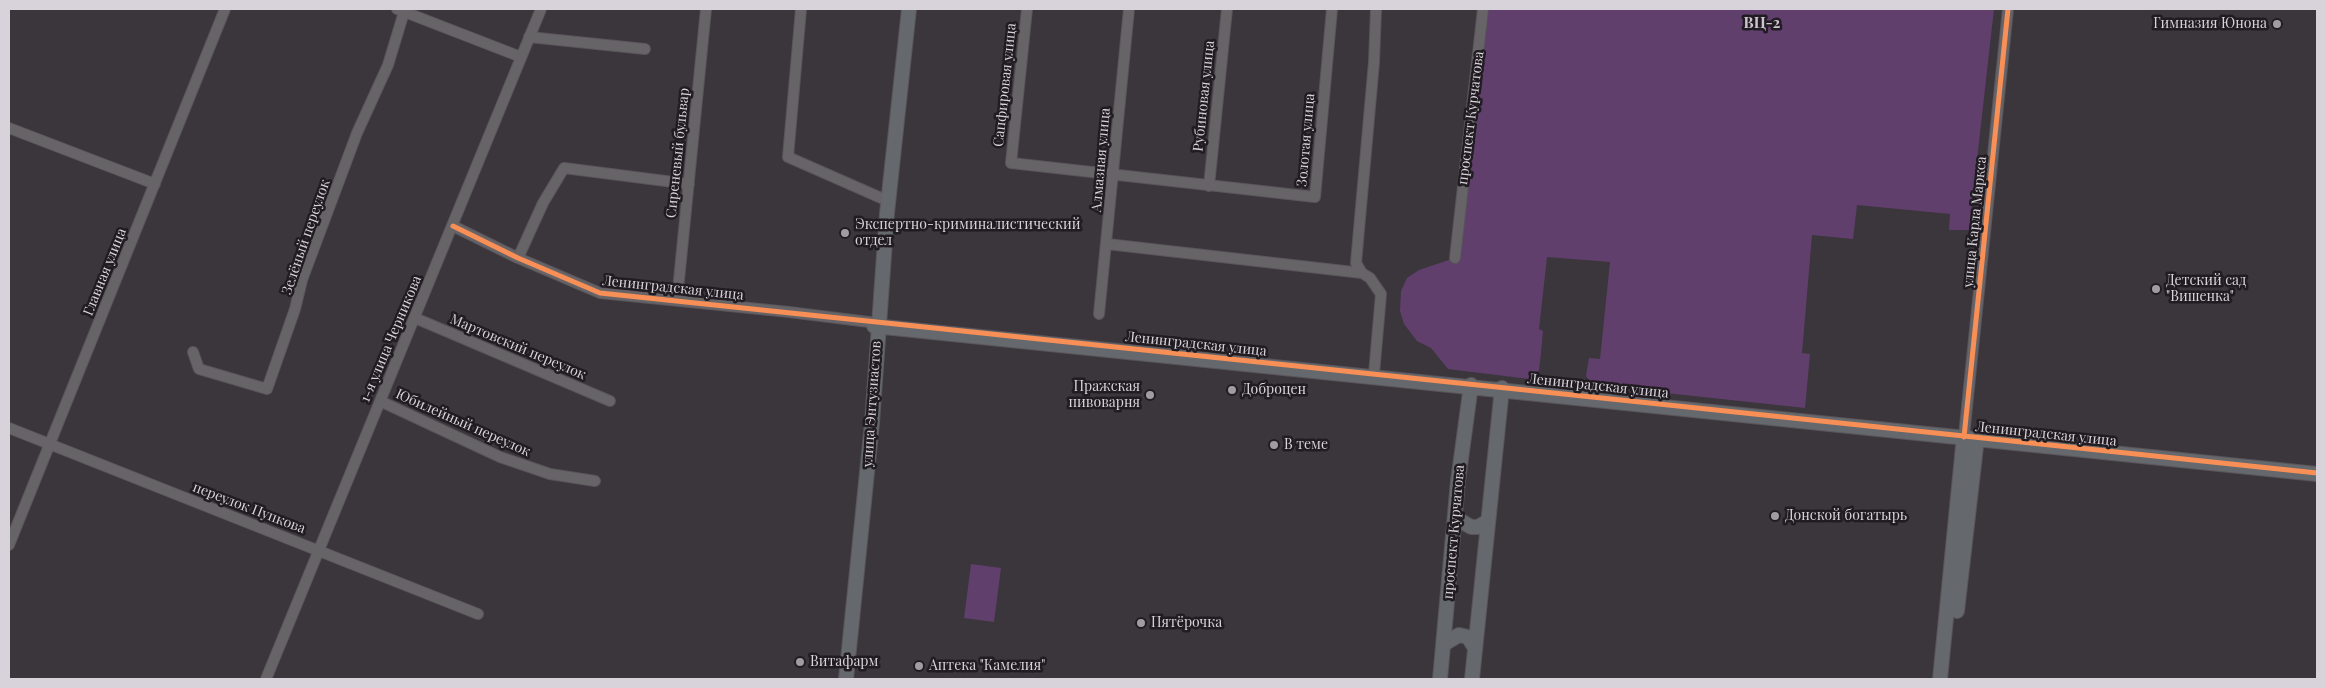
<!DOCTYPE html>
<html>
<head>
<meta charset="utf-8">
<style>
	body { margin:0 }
	#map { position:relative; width:2326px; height:688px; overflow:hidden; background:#3a363b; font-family:"Playfair Display",serif }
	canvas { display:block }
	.frame { position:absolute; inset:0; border:10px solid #d8d3da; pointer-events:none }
</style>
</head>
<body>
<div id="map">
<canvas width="2326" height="688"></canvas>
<div class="frame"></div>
</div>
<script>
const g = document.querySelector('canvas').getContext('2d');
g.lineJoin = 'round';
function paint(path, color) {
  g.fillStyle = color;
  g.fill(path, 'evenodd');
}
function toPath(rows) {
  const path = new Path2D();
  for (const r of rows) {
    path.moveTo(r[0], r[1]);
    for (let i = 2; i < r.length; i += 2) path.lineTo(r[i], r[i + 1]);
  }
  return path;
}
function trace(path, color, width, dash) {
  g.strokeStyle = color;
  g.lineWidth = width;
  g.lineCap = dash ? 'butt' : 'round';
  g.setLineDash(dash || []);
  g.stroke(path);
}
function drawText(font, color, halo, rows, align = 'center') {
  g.font = font + ' "Playfair Display",serif';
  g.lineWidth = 5;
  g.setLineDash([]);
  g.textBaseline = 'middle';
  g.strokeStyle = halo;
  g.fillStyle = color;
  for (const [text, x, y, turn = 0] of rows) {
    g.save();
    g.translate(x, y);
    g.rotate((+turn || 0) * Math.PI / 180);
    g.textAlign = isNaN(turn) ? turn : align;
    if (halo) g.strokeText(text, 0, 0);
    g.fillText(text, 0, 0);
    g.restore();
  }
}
const green = toPath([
	[1487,9,1994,9,1969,230,1949,230,1950,214,1857,205,1853,239,1812,235,1802,353,1810,354,1805,408,1592,385,1586,376,1589,358,1600,359,1610,262,1547,257,1539,329,1543,331,1541,353,1539,370,1535,377,1529,379,1448,369,1431,348,1417,341,1404,324,1400,311,1401,291,1407,278,1419,270,1455,258],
	[971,564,1001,568,994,622,964,618]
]);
const street = toPath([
	[397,9,521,57],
	[801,9,788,157,888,201],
	[1027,9,1011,163,1315,197,1332,9],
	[529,37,645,49],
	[9,128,155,184],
	[1209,186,1227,9],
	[453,226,518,258,600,293,789,312,877,323],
	[1107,244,1362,273],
	[518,258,543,203,564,168,689,184],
	[1455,258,1483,9],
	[677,300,706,9],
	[1099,314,1129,9],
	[415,318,610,401],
	[193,352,199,369,267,389,295,309,302,280,357,133,388,65,404,12],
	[1374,374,1381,294,1370,278,1362,273,1356,263,1374,62,1376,9],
	[380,401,500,457,550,474,595,481],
	[9,428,478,614],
	[1964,436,2008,9],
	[9,545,225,9],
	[266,679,541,9]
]);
const secondary = toPath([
	[874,326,2317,474],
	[1456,516,1461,521,1471,527,1478,527,1488,521],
	[1957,611,1977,438],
	[1444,644,1459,635,1468,637,1475,648],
	[846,679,872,423,887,213,909,9],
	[1440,679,1458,481,1471,385],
	[1472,679,1502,388],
	[1940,679,1964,436]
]);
const cycleway = toPath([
	[453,226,518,258,600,293,2317,473],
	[1964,437,2008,9]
]);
const markers = [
	[2277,24,5,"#a19ca2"],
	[845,233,5,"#a19ca2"],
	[2156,289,5,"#a19ca2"],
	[1232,390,5,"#a19ca2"],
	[1150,395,5,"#a19ca2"],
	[1274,445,5,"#a19ca2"],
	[1775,516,5,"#a19ca2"],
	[1141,623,5,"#a19ca2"],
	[800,662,5,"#a19ca2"],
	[919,666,5,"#a19ca2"]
];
const poiNames = [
	["Гимназия Юнона",2267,24,"right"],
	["Экспертно-криминалистический",855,225],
	["отдел",855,241],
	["Детский сад",2166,281],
	["\"Вишенка\"",2166,297],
	["Пражская",1140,387,"right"],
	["пивоварня",1140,403,"right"],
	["Доброцен",1242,390],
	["В теме",1284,445],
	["Донской богатырь",1785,516],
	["Пятёрочка",1151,623],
	["Витафарм",810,662],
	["Аптека \"Камелия\"",929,666]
];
const streetNames = [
	["Сапфировая улица",1005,85,-84],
	["Рубиновая улица",1204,96,-84],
	["проспект Курчатова",1471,118,-83],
	["Золотая улица",1306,140,-85],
	["Сиреневый бульвар",678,153,-84],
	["Алмазная улица",1101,160,-85],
	["улица Карла Маркса",1975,222,-84],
	["Зелёный переулок",306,237,-71],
	["Главная улица",105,272,-68],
	["Ленинградская улица",673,288,6],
	["1-я улица Черникова",391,339,-67],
	["Ленинградская улица",1196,344,6],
	["Мартовский переулок",518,347,23],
	["Ленинградская улица",1598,386,6],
	["улица Энтузиастов",872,404,-86],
	["Юбилейный переулок",463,423,24],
	["Ленинградская улица",2046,434,6],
	["переулок Пупкова",249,508,21],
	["проспект Курчатова",1454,532,-85]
];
const neighbourhoodNames = [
	["ВЦ-2",1762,23]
];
paint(green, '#613f6d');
trace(street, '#59545a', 12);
trace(secondary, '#59545a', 16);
trace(street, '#676468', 10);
trace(secondary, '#65686c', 14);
trace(cycleway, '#f78f57', 5);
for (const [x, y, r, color] of markers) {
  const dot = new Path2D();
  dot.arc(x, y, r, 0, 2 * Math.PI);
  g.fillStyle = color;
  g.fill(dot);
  trace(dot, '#201c21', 2);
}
drawText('14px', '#d8d3da', '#201c21', poiNames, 'left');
drawText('14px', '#d8d3da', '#201c21', streetNames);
drawText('bold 15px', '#cec4d1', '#201c21', neighbourhoodNames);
</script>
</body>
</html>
